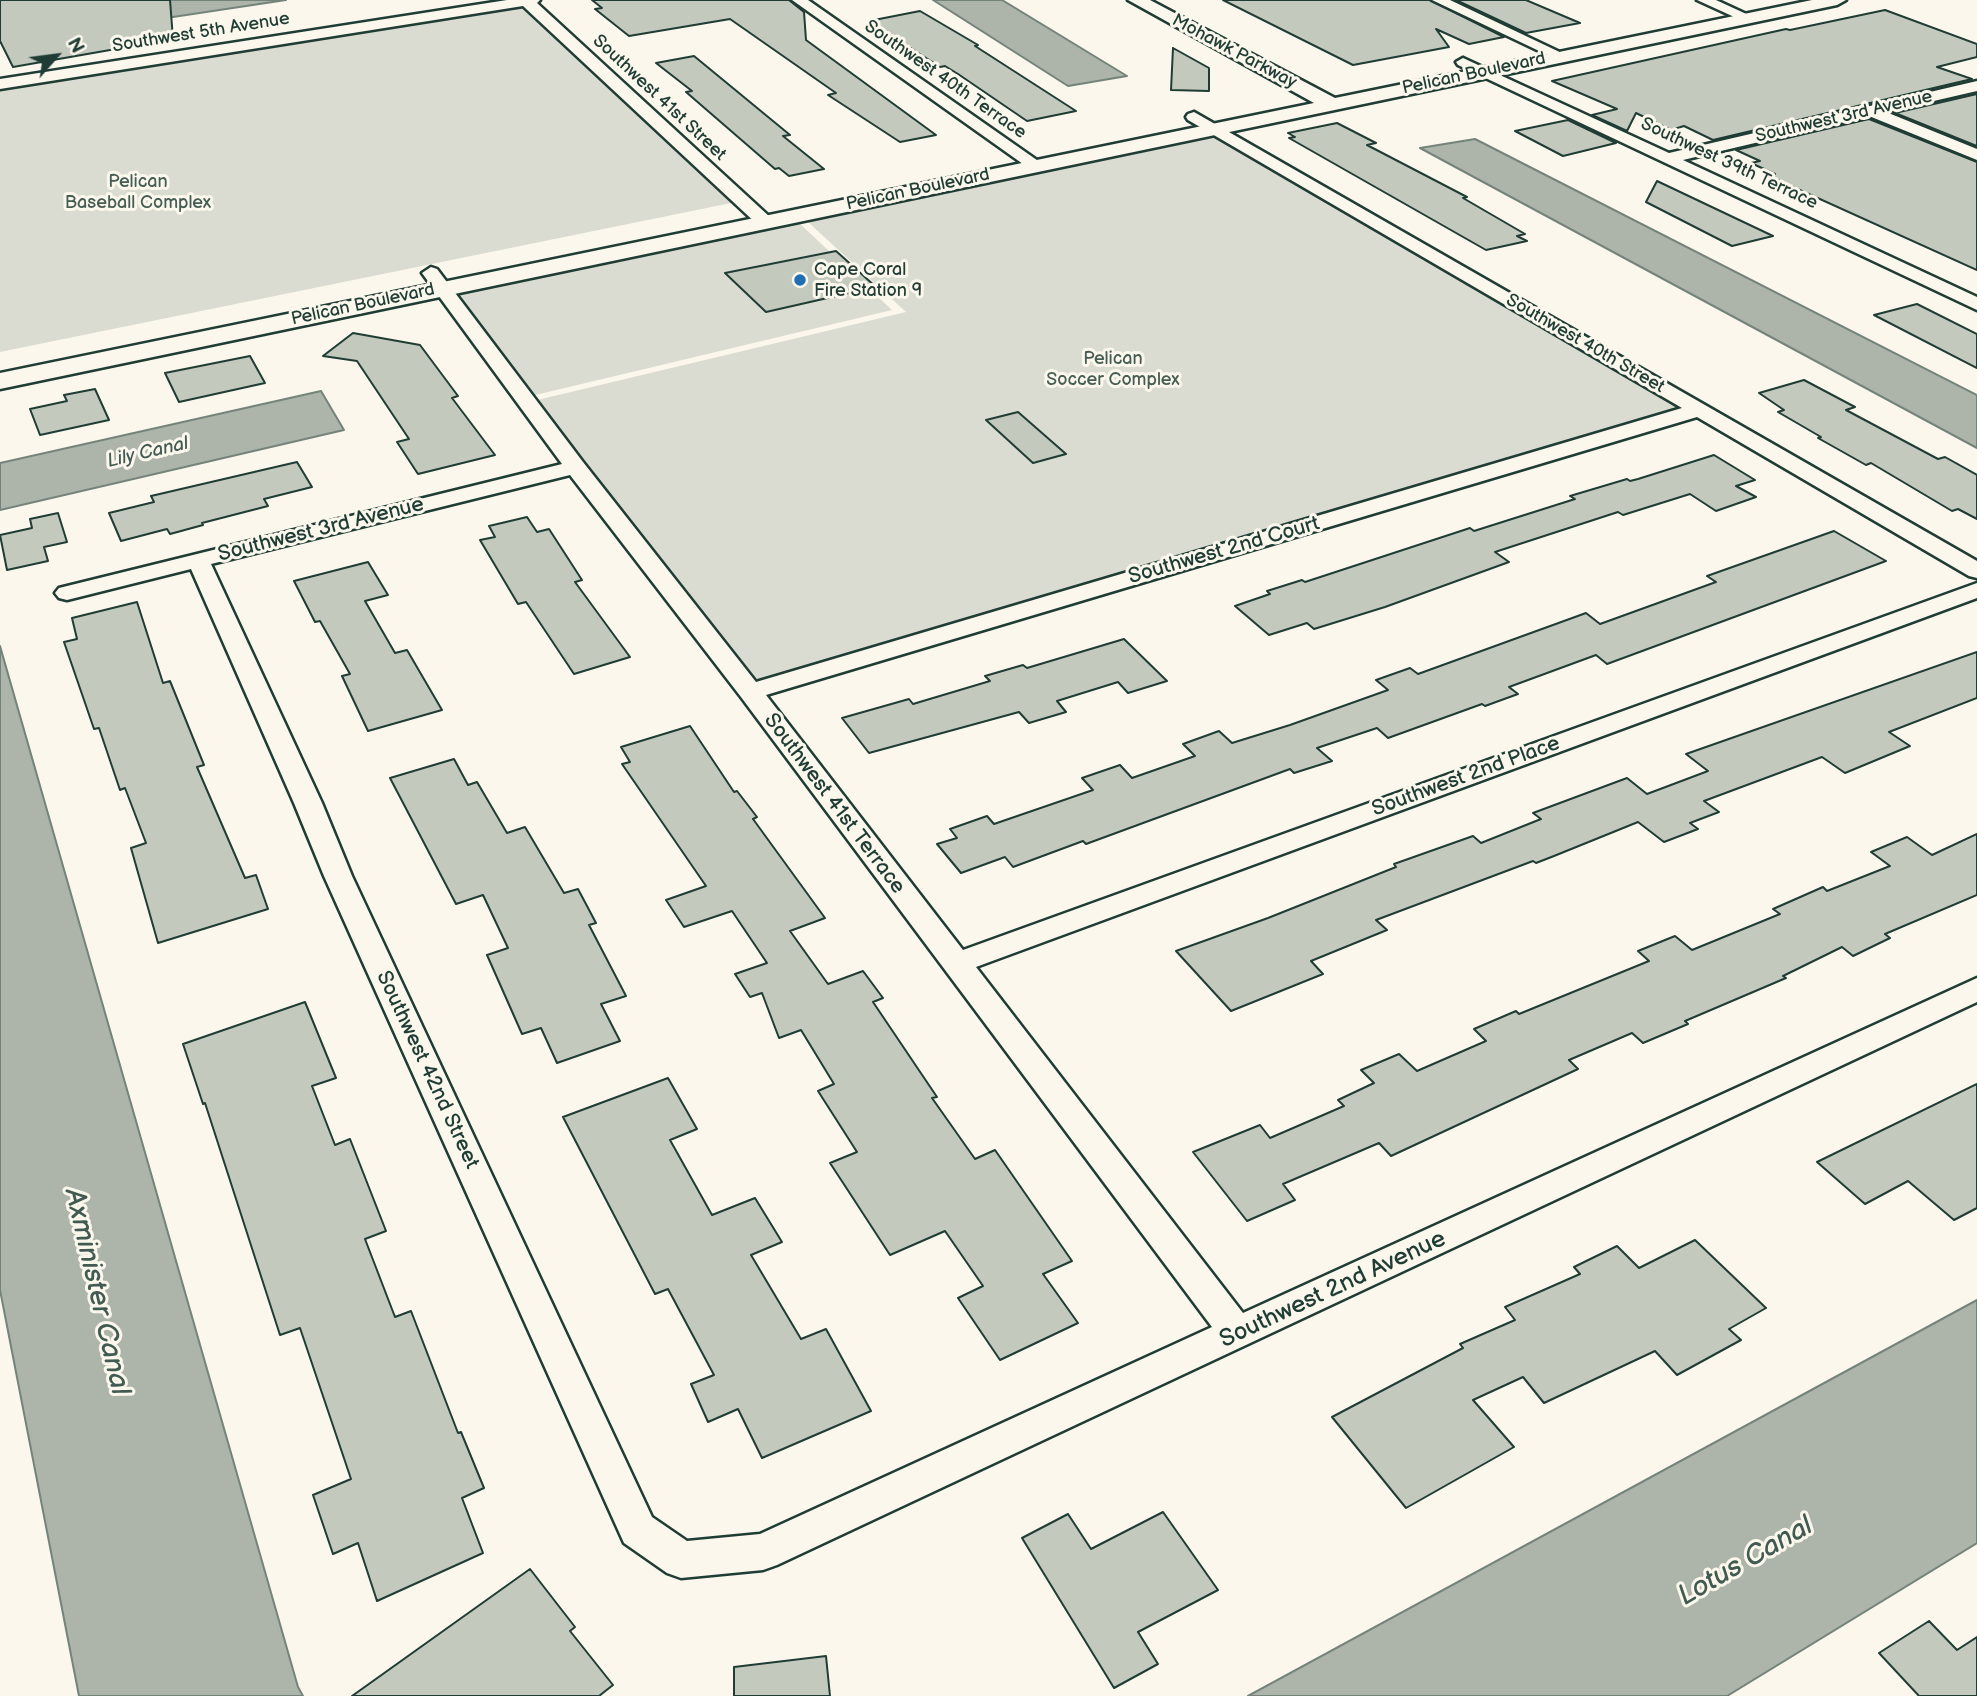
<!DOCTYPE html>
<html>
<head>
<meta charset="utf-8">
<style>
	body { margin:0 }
	#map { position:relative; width:1977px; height:1696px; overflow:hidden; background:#fbf7ec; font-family:"Balsamiq Sans",sans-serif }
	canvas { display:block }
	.north { position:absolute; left:21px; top:21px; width:70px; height:70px; -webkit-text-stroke:5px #fbf7ec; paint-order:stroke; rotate:62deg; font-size:19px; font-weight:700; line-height:28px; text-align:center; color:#1f3d34 }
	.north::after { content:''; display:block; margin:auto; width:24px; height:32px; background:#1f3d34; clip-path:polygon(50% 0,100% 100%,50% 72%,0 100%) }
</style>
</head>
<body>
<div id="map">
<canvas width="1977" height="1696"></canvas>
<div class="north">N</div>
</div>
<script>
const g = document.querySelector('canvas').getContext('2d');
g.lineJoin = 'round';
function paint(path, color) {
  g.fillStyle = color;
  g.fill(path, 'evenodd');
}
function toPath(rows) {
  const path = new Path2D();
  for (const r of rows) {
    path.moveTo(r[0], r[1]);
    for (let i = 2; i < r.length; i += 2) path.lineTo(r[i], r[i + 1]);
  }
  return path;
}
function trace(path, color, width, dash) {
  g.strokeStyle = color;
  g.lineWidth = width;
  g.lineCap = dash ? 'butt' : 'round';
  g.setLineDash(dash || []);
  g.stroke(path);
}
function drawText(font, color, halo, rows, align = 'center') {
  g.font = font + ' "Balsamiq Sans",sans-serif';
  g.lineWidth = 6;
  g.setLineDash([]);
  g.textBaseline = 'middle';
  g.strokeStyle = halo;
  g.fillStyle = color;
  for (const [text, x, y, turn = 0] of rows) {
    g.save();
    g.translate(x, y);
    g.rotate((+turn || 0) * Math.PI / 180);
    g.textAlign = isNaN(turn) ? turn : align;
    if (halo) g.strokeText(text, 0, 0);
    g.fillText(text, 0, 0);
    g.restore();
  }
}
const green = toPath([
	[526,1,741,201,0,352,0,84],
	[1226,135,1699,410,750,692,529,402,906,312,808,222],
	[798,222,892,310,527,397,447,293]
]);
const water = toPath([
	[137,0,286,0,0,43,0,20,137,0],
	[933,0,1002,0,1127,76,1068,86,933,0],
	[1475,139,1977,395,1977,448,1420,148,1475,139],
	[321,391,344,430,0,510,0,463,321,391],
	[0,646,298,1687,303,1696,79,1696,0,1290,0,646],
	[1977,1300,1977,1543,1727,1696,1248,1696,1977,1300]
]);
const building = toPath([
	[0,0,170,0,173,39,13,67,0,41,0,0],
	[592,0,789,0,804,12,806,40,936,135,900,142,828,95,836,93,730,19,629,36,595,9,602,8,592,0],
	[1223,0,1430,0,1504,37,1469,44,1436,29,1449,47,1353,65,1223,0],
	[1456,0,1526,0,1580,23,1526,33,1456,0],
	[1885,10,1977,44,1977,57,1937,67,1972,79,1713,140,1684,126,1671,130,1636,113,1627,131,1592,115,1617,109,1552,81,1786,29,1790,30,1885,10],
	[920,11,978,45,975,46,1076,111,1027,121,958,74,945,66,940,67,869,21,920,11],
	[1173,48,1209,68,1209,91,1171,90,1173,48],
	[694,56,790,135,783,136,824,169,789,176,779,168,775,169,686,92,692,91,656,63,694,56],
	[1977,94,1977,146,1895,113,1977,94],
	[1869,119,1977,162,1977,270,1769,176,1775,174,1751,163,1760,161,1736,150,1869,119],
	[1568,120,1616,143,1563,156,1515,131,1568,120],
	[1337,123,1376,143,1367,145,1467,197,1463,198,1525,234,1517,236,1527,241,1486,250,1289,138,1295,137,1288,133,1337,123],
	[1657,181,1773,236,1732,246,1646,202,1657,181],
	[836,251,876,287,766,312,725,273,836,251],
	[1917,304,1977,334,1977,368,1874,315,1917,304],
	[353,333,420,345,458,396,452,398,495,455,418,474,397,442,409,439,357,361,323,356,353,333],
	[250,356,265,383,179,402,165,373,250,356],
	[1804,380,1855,407,1846,410,1938,459,1945,457,1977,475,1977,519,1958,509,1952,511,1871,463,1866,465,1818,438,1821,437,1778,412,1784,410,1759,393,1804,380],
	[95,389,109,420,40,435,30,409,67,401,64,395,95,389],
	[1018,412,1066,454,1033,463,986,420,1018,412],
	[1714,455,1755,480,1736,486,1756,497,1716,511,1690,494,1623,515,1618,512,1495,552,1509,562,1385,607,1314,629,1307,623,1269,635,1235,606,1270,594,1267,591,1302,580,1305,582,1470,528,1474,531,1575,499,1570,496,1627,479,1630,481,1638,479,1714,455],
	[297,462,312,487,264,499,268,506,202,523,203,525,170,534,167,529,121,541,109,513,154,502,151,496,297,462],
	[58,513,67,542,44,547,48,561,7,570,0,535,32,528,30,519,58,513],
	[527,517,537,532,549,529,582,580,575,582,630,657,574,674,526,602,518,604,480,540,495,537,489,526,527,517],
	[1834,531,1886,561,1607,664,1596,655,1509,687,1518,694,1485,706,1482,704,1388,738,1377,728,1317,748,1332,761,1294,773,1290,769,1086,844,1083,841,1013,867,1005,857,961,873,937,844,957,838,950,829,987,816,994,824,1093,790,1082,778,1120,765,1132,778,1195,756,1183,744,1219,731,1232,743,1290,725,1388,690,1376,680,1410,668,1418,674,1586,613,1600,624,1716,582,1707,576,1834,531],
	[368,562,388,595,365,601,395,653,407,650,442,710,368,731,342,676,350,674,320,621,315,622,294,581,368,562],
	[137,602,163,683,170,681,204,765,197,767,245,878,256,875,268,909,158,943,131,848,146,843,125,788,120,790,99,728,94,729,64,642,77,639,72,618,137,602],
	[1124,639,1167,681,1128,693,1118,682,1057,701,1066,712,1029,723,1019,712,869,753,842,718,909,699,913,704,990,681,985,676,1023,665,1027,668,1124,639],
	[1977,652,1977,698,1889,732,1910,746,1845,773,1822,757,1704,801,1719,812,1690,823,1698,829,1664,842,1638,822,1554,856,1536,863,1533,861,1376,920,1387,930,1311,961,1323,974,1231,1011,1176,951,1268,918,1396,867,1394,864,1473,836,1481,843,1541,819,1533,813,1627,778,1647,794,1708,771,1686,754,1977,652],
	[690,726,734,792,737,791,757,817,753,819,825,918,790,931,828,984,863,971,883,998,873,1002,937,1097,932,1098,975,1159,995,1150,1072,1261,1043,1274,1078,1323,1000,1360,958,1298,983,1286,945,1231,890,1255,849,1192,830,1163,857,1152,818,1091,834,1084,801,1030,779,1038,762,993,750,997,735,974,767,963,732,911,684,927,666,900,706,886,622,764,630,762,621,747,690,726],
	[454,759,468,785,477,782,507,833,525,827,564,893,578,889,596,923,589,925,626,996,601,1004,620,1041,557,1063,541,1028,522,1034,487,955,508,948,483,895,456,904,390,778,454,759],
	[1977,834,1977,895,1885,934,1890,938,1853,956,1842,947,1783,976,1786,978,1685,1021,1688,1024,1643,1043,1632,1033,1569,1060,1578,1069,1391,1156,1379,1143,1283,1184,1295,1200,1247,1221,1193,1152,1260,1125,1270,1138,1344,1106,1338,1100,1374,1083,1361,1070,1399,1054,1417,1071,1486,1041,1474,1029,1516,1011,1519,1014,1649,961,1638,951,1675,936,1692,950,1780,914,1773,909,1823,887,1827,891,1890,866,1871,852,1907,837,1932,855,1977,834],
	[305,1002,336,1078,312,1086,335,1145,350,1139,386,1231,365,1239,395,1317,411,1311,458,1433,461,1432,484,1488,462,1498,483,1553,377,1601,358,1543,333,1554,313,1495,351,1479,300,1328,280,1335,205,1103,203,1104,183,1044,305,1002],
	[668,1078,697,1129,670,1140,712,1215,755,1198,782,1242,751,1255,801,1339,826,1329,871,1411,762,1458,738,1409,708,1422,691,1384,714,1375,668,1289,655,1294,563,1117,668,1078],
	[1977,1084,1977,1208,1954,1220,1908,1181,1865,1204,1817,1162,1977,1084],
	[1695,1240,1766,1308,1729,1329,1741,1340,1677,1375,1655,1351,1544,1403,1523,1377,1473,1400,1514,1447,1406,1508,1332,1417,1463,1348,1460,1344,1515,1320,1505,1307,1580,1274,1574,1267,1617,1246,1639,1268,1695,1240],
	[1163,1512,1218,1590,1138,1632,1158,1664,1114,1688,1022,1538,1068,1514,1091,1549,1163,1512],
	[530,1569,575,1627,570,1631,613,1685,599,1696,352,1696,530,1569],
	[1929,1621,1957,1650,1977,1637,1977,1696,1919,1696,1879,1653,1929,1621],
	[826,1656,830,1696,734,1696,734,1667,826,1656]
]);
const minor = toPath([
	[507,0,540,0,537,3,771,218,774,222,771,226,759,226,523,6,0,89,0,79,507,0],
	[792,0,808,0,1044,165,1042,169,1030,169,792,0],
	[1432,0,1450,0,1568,56,1566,59,1556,59,1432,0],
	[1697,0,1716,0,1755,18,1748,22,1743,21,1697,0],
	[1463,58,1669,153,1977,81,1977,91,1886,112,1977,149,1977,160,1869,116,1683,160,1977,297,1977,310,1458,65,1456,62,1463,58],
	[1194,112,1977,561,1977,578,1969,576,1697,417,766,695,963,950,1977,583,1977,598,976,967,1243,1313,1977,978,1977,1002,777,1565,763,1570,681,1578,667,1573,624,1543,324,876,294,803,191,569,67,600,59,598,55,593,59,588,562,464,422,273,431,267,437,269,583,462,756,682,1682,408,1188,120,1186,117,1188,114,1194,112],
	[570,475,741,697,1212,1327,760,1534,687,1541,652,1517,352,876,322,803,211,564,570,475]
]);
const tertiary = toPath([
	[1128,0,1150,0,1335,98,1812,0,1846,0,1837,5,0,389,0,373,1314,103,1128,0]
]);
const markers = [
	[800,280,7,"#1f6fb2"]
];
const farStreetnames = [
	["Southwest 5th Avenue",201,33,-9],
	["Mohawk Parkway",1234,52,28],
	["Pelican Boulevard",1474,74,-12],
	["Southwest 40th Terrace",945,80,35],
	["Southwest 41st Street",659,98,43],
	["Southwest 3rd Avenue",1844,117,-13],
	["Southwest 39th Terrace",1729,164,25],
	["Pelican Boulevard",918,190,-12],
	["Pelican Boulevard",363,305,-12],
	["Southwest 40th Street",1585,344,30]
];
const farParknames = [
	["Pelican",138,182],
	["Baseball Complex",138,203],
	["Pelican",1113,359],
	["Soccer Complex",1113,380]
];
const farPoinames = [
	["Cape Coral",814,270],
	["Fire Station 9",814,291]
];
const farWaternames = [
	["Lily Canal",148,453,-13]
];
const streetNames = [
	["Southwest 3rd Avenue",321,530,-14],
	["Southwest 2nd Court",1224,551,-16],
	["Southwest 2nd Place",1466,777,-20],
	["Southwest 41st Terrace",834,804,53],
	["Southwest 42nd Street",427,1070,65]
];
const nearStreetnames = [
	["Southwest 2nd Avenue",1333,1290,-25]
];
const nearWaternames = [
	["Axminister Canal",96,1292,77],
	["Lotus Canal",1746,1562,-30]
];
paint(green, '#dbdcd1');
paint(water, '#adb4aa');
trace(water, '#74847b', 2);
paint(building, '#c4c9be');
trace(building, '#1f3d34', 2);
trace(minor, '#1f3d34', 5);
trace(tertiary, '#1f3d34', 5);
paint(minor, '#fbf7ec');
paint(tertiary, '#fbf7ec');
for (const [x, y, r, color] of markers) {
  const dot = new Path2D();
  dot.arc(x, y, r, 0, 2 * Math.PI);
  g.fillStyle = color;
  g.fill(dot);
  trace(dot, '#fbf7ec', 2.5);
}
drawText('18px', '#1f3d34', '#fbf7ec', farStreetnames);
drawText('18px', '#455d53', '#fbf7ec', farParknames);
drawText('18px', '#1f3d34', '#fbf7ec', farPoinames, 'left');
drawText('italic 19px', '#425b52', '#fbf7ec', farWaternames);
drawText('21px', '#1f3d34', '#fbf7ec', streetNames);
drawText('24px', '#1f3d34', '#fbf7ec', nearStreetnames);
drawText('italic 28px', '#425b52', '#fbf7ec', nearWaternames);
</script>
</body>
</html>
